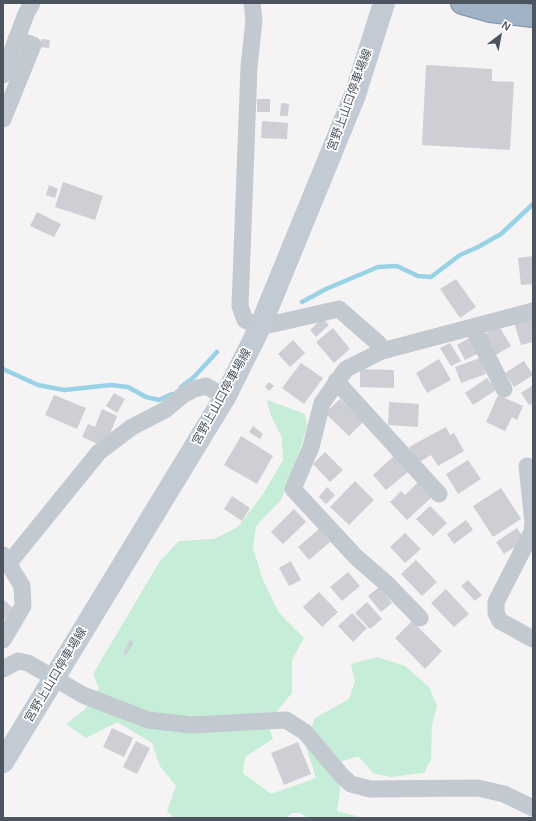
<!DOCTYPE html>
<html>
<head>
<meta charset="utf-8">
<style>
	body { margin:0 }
	#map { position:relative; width:536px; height:821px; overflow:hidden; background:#f5f3f3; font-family:Helvetica,sans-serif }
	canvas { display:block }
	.frame { position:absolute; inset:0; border:4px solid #4c555f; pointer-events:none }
	.north { position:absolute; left:480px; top:16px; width:40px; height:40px; -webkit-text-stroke:3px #fff; paint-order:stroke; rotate:32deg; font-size:11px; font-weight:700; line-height:16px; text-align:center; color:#4c555f }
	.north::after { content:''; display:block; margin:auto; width:14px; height:18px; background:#4c555f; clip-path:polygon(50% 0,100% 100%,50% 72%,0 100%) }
</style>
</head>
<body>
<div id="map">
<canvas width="536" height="821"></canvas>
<div class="frame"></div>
<div class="north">N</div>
</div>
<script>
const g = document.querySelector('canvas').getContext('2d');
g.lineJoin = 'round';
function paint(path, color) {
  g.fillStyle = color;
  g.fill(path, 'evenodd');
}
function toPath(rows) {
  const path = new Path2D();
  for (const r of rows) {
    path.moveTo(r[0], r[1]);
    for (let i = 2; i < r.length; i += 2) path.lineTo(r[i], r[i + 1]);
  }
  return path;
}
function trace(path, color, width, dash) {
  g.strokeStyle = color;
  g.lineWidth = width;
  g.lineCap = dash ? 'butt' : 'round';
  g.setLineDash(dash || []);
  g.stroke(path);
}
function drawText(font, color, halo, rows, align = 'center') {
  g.font = font + ' Helvetica,"Noto Sans JP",sans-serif';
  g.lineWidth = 3.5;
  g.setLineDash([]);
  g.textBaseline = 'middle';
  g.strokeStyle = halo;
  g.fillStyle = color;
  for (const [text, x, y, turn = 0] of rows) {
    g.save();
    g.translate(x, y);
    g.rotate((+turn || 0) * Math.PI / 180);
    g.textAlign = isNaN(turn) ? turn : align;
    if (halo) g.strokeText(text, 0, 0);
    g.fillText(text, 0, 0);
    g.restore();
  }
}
const green = toPath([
	[267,400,305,414,307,427,296,462,281,500,256,526,253,548,263,580,279,613,304,638,292,660,292,693,278,710,269,728,273,739,245,757,243,773,271,794,316,778,305,743,315,718,349,699,355,682,351,664,377,657,405,666,429,687,437,706,432,725,431,760,424,773,390,777,373,773,358,756,340,762,340,789,337,811,364,818,308,818,300,813,292,813,286,818,173,818,167,811,176,786,160,766,152,743,117,722,86,738,66,724,84,710,99,688,93,674,160,561,179,541,214,539,238,527,263,494,283,460,282,438,270,413]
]);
const stream = toPath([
	[302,302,326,289,378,267,397,266,418,276,431,277,460,255,478,247,501,234,533,204],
	[3,369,38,385,64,390,111,385,128,387,146,397,159,400,172,394],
	[181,387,194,377,217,352]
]);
const building = toPath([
	[41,39,50,40,49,48,40,47],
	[426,65,492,69,492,81,514,82,510,150,422,145],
	[257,99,270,99,270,112,257,112],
	[281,103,289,104,288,116,280,116],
	[262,121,288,123,287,139,261,138],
	[63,182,103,196,95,220,55,207],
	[49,185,58,189,55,198,46,195],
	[37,212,61,224,54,237,30,226],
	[533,256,533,284,521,285,518,258],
	[456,279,476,307,460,318,440,289],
	[533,317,533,342,521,345,514,322],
	[322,318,329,325,316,337,310,330],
	[499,326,511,346,494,356,482,336],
	[333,328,350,349,334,363,316,342],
	[471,337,479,353,465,360,457,345],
	[293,340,305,353,290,367,278,354],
	[450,343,461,361,451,366,440,348],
	[480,358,486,374,461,383,455,367],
	[439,359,451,380,427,393,416,373],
	[524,361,533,375,514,387,505,373],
	[301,363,323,378,304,404,282,388],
	[360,369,394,370,394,388,360,387],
	[487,378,496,390,473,405,465,393],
	[269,382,274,386,269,391,265,387],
	[533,385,533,403,529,405,521,393],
	[114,393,125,399,117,413,106,406],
	[54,395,86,408,77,429,45,415],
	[498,395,523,406,517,420,512,417,505,431,486,422],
	[340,399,363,422,349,436,325,413],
	[389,402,419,404,418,427,388,425],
	[102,409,117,416,105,447,82,437,88,424,95,427],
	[253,426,263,434,260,439,249,432],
	[446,427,450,435,454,433,464,451,438,466,431,455,418,463,409,447],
	[241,436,273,456,257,484,224,465],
	[325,452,343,470,330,482,313,464],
	[394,456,408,472,386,490,373,475],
	[468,460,481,479,458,494,446,474],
	[355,481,374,500,349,525,330,507],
	[418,482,432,497,407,520,390,502,401,491,405,495],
	[327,487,335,495,326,504,319,497],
	[501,488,521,519,493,537,473,506],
	[232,496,250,508,242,521,224,509],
	[430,506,447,523,433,536,416,519],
	[294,509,306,522,283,544,271,532],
	[466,520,473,530,454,544,447,534],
	[517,528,525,540,504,554,496,542],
	[319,529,330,542,309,560,298,547],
	[405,533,421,549,405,563,390,547],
	[416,560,437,582,422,596,401,574],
	[291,561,301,580,289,586,279,568],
	[348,572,360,586,342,601,330,587],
	[468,580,482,595,475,601,461,586],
	[379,587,392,603,381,612,368,596],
	[446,589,469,614,454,627,431,603],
	[319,592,338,612,322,627,303,607],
	[3,599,14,609,3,621],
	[367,602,382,619,370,629,355,613],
	[352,613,367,628,353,642,338,626],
	[412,621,442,651,425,669,395,638],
	[130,640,134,642,126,655,123,654],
	[112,728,133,738,124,757,103,747],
	[136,741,150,748,137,774,123,767],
	[298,742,311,774,284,785,271,753]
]);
const minor = toPath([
	[252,3,254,20,249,67,240,306,245,320,260,327,339,309,379,344,382,351],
	[3,75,26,14,32,3],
	[3,119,33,45,16,39],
	[473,328,504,389],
	[336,381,439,494],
	[527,466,533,522,532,532,496,602,496,613,500,621,533,639],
	[3,555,22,586,23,606,3,640],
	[9,563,99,452,132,427,165,410,183,395,194,389,206,386,225,397],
	[420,618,387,584,356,557,293,489,311,447,322,403,346,369,382,351,533,311],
	[3,669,18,661,28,663,83,695,148,720,191,725,286,720,305,732,342,776,351,784,370,789,478,788,504,794,533,808]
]);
const secondary = toPath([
	[3,762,225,397,260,327,355,95,384,3]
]);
const trunk = toPath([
	[462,3,490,11,533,16]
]);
const streetNames = [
	["宮野上山口停車場線",350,100,-70],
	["宮野上山口停車場線",222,397,-61],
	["宮野上山口停車場線",56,675,-59]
];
paint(green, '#c6edd7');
trace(stream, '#97d2e6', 4.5);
paint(building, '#cdcfd4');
trace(trunk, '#7a8ea8', 24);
trace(minor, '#c2c9d0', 17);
trace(secondary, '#c2cad4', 22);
trace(trunk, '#a2b2c5', 22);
drawText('12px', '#4c555f', '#fff', streetNames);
</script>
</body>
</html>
